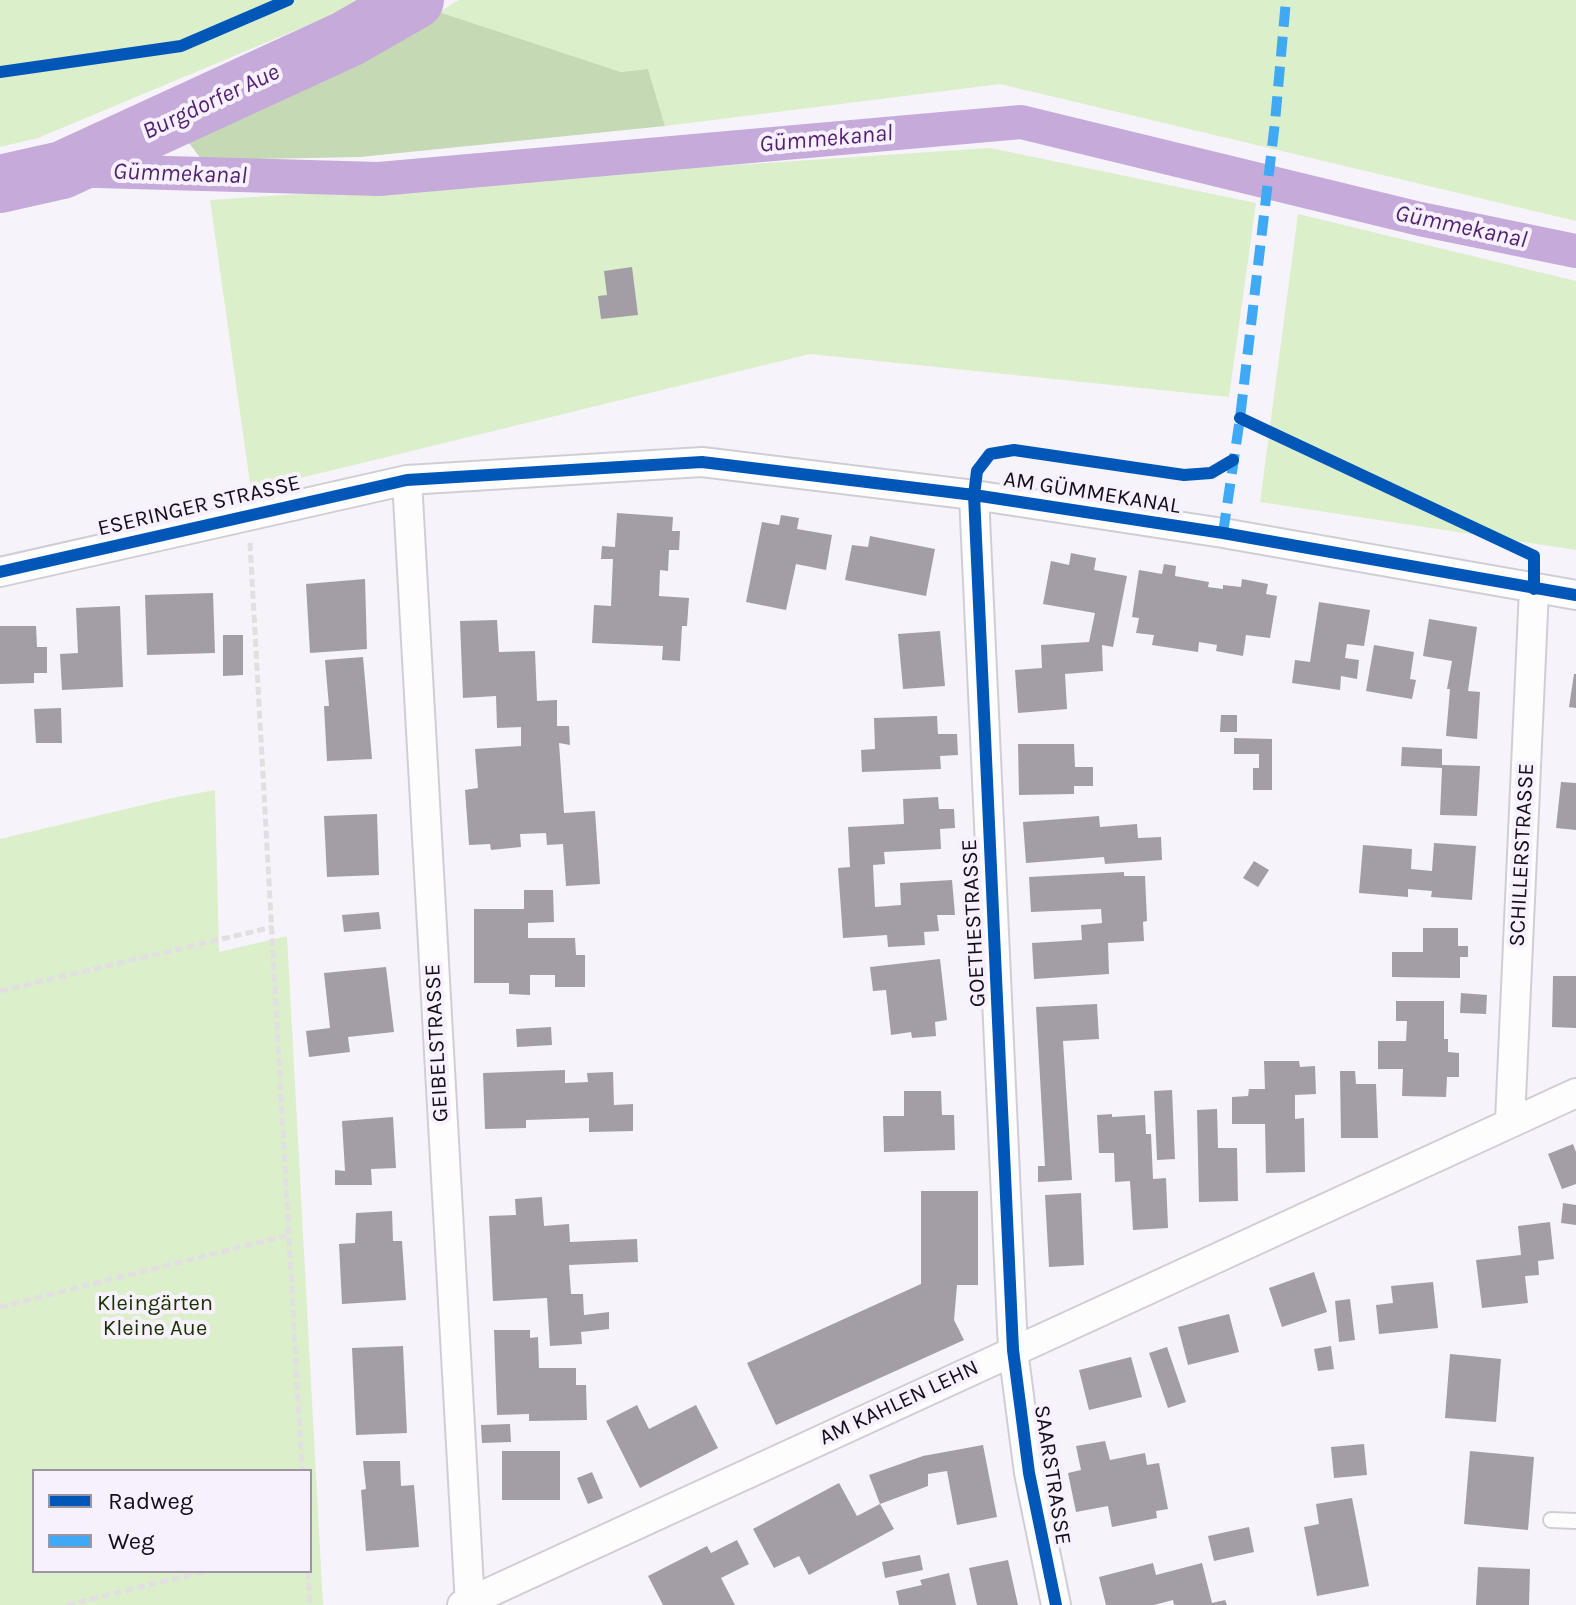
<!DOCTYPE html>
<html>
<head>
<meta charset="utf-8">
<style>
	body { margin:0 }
	#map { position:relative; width:1576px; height:1605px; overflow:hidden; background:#f7f3fa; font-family:Karla,sans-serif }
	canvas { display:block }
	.legend { position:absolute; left:32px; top:1469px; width:280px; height:104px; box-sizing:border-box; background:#f7f0fd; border:2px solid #9c96a2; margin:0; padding:10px 14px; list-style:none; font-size:24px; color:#140e19 }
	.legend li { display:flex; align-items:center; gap:16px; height:40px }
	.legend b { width:40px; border:2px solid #9c96a2 }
</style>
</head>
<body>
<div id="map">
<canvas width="1576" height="1605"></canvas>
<ul class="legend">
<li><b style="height:10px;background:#0057b8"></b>Radweg</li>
<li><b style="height:10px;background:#3fa9f5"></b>Weg</li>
</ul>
</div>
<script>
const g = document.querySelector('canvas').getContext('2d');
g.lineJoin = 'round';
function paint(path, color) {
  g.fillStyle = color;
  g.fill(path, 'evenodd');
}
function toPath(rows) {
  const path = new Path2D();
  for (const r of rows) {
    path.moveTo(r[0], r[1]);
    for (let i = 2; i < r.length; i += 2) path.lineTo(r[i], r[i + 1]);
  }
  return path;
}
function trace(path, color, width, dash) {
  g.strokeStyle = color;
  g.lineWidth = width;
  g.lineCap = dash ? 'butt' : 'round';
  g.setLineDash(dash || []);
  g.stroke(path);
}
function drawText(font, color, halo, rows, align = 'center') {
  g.font = font + ' Karla,sans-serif';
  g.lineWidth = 8;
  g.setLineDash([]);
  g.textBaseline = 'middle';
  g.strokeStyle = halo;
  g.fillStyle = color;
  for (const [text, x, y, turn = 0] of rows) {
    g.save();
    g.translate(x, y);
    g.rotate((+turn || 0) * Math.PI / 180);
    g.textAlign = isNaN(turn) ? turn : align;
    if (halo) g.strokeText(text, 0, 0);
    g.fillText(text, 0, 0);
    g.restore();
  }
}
const green = toPath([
	[0,0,358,0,332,15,38,138,0,147],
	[459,0,1576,0,1576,221,1000,84,665,126,648,69,621,72,439,12],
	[990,148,1256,203,1229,397,810,354,251,490,210,200],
	[1298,214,1576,281,1576,550,1260,502],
	[215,790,219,952,287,936,323,1605,0,1605,0,839,172,798],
	[34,1471,310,1471,310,1571,34,1571]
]);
const forest = toPath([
	[439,12,621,72,648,69,665,126,360,157,202,160,179,130,356,56]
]);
const canal = toPath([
	[62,170,379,179,1021,122,1420,219,1576,251]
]);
const river = toPath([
	[0,184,62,170,347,39,415,0]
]);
const building = toPath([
	[632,267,638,315,601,319,598,296,607,295,604,271],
	[617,513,673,517,672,531,680,531,679,550,669,550,668,571,660,570,659,596,689,598,687,626,682,626,680,661,662,660,663,646,592,643,594,605,611,606,613,559,601,559,602,546,615,547],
	[781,515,799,518,797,529,832,535,826,570,796,564,786,610,746,602,762,522,779,525],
	[870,536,935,549,926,596,845,580,852,545,868,547],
	[1071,553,1096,558,1094,570,1127,576,1113,647,1102,645,1103,671,1065,674,1067,709,1018,713,1015,670,1042,668,1041,645,1089,642,1095,613,1043,604,1051,561,1069,565],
	[1164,564,1176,566,1175,576,1209,582,1208,587,1223,589,1223,585,1241,587,1242,579,1268,584,1266,594,1277,596,1270,638,1246,635,1243,656,1216,651,1217,645,1199,642,1198,652,1152,645,1154,635,1136,633,1139,618,1132,617,1139,570,1162,574],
	[365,579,367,649,310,653,306,584],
	[213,593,215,653,147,655,145,595],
	[1319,602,1370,610,1364,646,1347,644,1345,658,1359,660,1357,679,1341,676,1340,690,1292,683,1295,660,1310,662],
	[120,606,123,687,62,690,60,654,78,653,76,608],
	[1429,619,1477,627,1468,691,1480,692,1477,739,1446,736,1450,689,1447,689,1452,661,1423,656],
	[497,620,499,652,535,651,537,701,557,700,557,726,569,726,570,745,559,743,564,813,595,811,600,884,566,886,563,844,547,845,546,833,520,834,521,847,491,850,490,844,469,845,465,790,478,788,475,749,521,746,521,727,497,728,496,696,463,698,460,621],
	[0,626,36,626,37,647,47,647,47,673,34,673,34,683,0,684],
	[940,631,945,686,903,689,898,634],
	[223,635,243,635,243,675,223,676],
	[1374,645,1414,652,1410,679,1416,680,1412,699,1366,691],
	[363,657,372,759,327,761,324,706,329,706,325,660],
	[1574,674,1576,674,1576,708,1569,707],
	[61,708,62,743,36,743,34,709],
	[1221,715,1237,715,1237,732,1220,732],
	[937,716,938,734,957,734,958,755,940,756,941,769,862,772,861,750,875,749,874,718],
	[1234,738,1272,739,1272,790,1253,790,1253,768,1259,768,1259,754,1234,754],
	[1018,744,1074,744,1075,767,1093,767,1093,786,1074,786,1074,794,1019,795],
	[1402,747,1442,749,1442,765,1480,766,1477,816,1440,815,1442,768,1401,766],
	[1561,782,1576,783,1576,830,1556,828],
	[938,797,939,809,954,809,955,828,940,829,941,849,884,852,885,864,873,865,875,907,901,905,900,883,952,880,955,915,937,915,939,931,924,932,925,945,888,947,887,935,843,938,838,868,850,867,848,827,904,824,903,799],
	[377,814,379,875,327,877,324,816],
	[1099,816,1100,827,1137,824,1138,838,1161,837,1162,860,1105,864,1104,857,1026,863,1023,822],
	[1434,843,1476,846,1472,900,1431,897,1432,891,1408,889,1408,897,1359,893,1363,845,1412,849,1411,869,1432,871],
	[1254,861,1269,870,1258,887,1243,878],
	[1124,872,1124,876,1145,876,1147,921,1143,922,1144,941,1108,943,1109,974,1034,979,1032,943,1082,940,1081,925,1102,923,1101,909,1031,912,1029,877],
	[524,890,553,890,554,922,528,923,528,938,575,938,576,955,585,955,585,987,555,987,555,975,530,975,530,995,509,994,509,983,474,983,474,909,524,909],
	[379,912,381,929,344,932,342,915],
	[1423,928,1458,928,1458,946,1468,946,1468,957,1460,957,1460,978,1392,977,1392,952,1423,952],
	[940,959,947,1020,935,1022,936,1036,912,1038,911,1032,891,1035,886,990,873,991,870,967],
	[386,967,394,1032,348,1037,350,1052,309,1057,306,1031,330,1028,324,973],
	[1553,976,1576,976,1576,1028,1552,1027],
	[1461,993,1487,995,1486,1014,1460,1013],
	[1396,1001,1444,1001,1444,1039,1448,1039,1448,1052,1459,1053,1459,1077,1447,1077,1446,1097,1402,1096,1403,1069,1378,1069,1378,1041,1406,1041,1407,1021,1396,1021],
	[1097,1004,1099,1039,1063,1041,1072,1180,1038,1182,1038,1166,1045,1166,1036,1007],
	[551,1027,552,1045,517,1047,516,1029],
	[1264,1061,1299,1061,1300,1067,1315,1066,1316,1094,1295,1095,1295,1119,1304,1118,1305,1172,1266,1173,1265,1124,1232,1124,1232,1097,1248,1096,1249,1089,1265,1089],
	[565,1070,565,1083,588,1082,587,1073,613,1072,614,1105,633,1104,633,1131,589,1132,589,1118,526,1120,526,1128,485,1129,483,1073],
	[1340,1071,1355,1071,1356,1084,1376,1084,1378,1138,1341,1138],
	[1172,1090,1175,1159,1157,1160,1154,1091],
	[904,1091,941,1091,942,1115,954,1115,955,1150,884,1152,883,1116,904,1116],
	[1217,1109,1218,1148,1237,1148,1238,1201,1199,1202,1197,1110],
	[1112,1114,1112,1117,1145,1115,1146,1134,1151,1134,1153,1179,1166,1178,1168,1228,1133,1230,1130,1181,1115,1182,1114,1153,1099,1153,1097,1115],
	[393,1117,396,1168,371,1169,372,1185,335,1185,335,1170,345,1171,342,1121],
	[1573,1144,1576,1152,1576,1184,1562,1189,1548,1154],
	[921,1191,978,1191,978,1285,957,1285,954,1320,964,1340,776,1425,747,1363,921,1284],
	[1081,1193,1084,1265,1049,1267,1045,1195],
	[542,1197,544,1226,569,1224,570,1242,637,1239,638,1262,569,1265,571,1294,583,1294,584,1315,609,1312,609,1329,581,1332,582,1344,550,1346,547,1298,493,1301,489,1216,516,1215,515,1199],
	[1563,1203,1576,1205,1576,1225,1561,1223],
	[392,1211,393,1241,402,1241,406,1300,342,1304,339,1244,355,1243,356,1213],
	[1550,1222,1554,1259,1538,1261,1539,1275,1525,1276,1528,1303,1482,1308,1476,1260,1521,1255,1518,1226],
	[1314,1272,1327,1312,1282,1327,1269,1288],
	[1433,1282,1438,1328,1379,1334,1376,1305,1393,1303,1391,1286],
	[1350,1299,1355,1340,1339,1342,1335,1301],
	[1229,1314,1239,1352,1188,1365,1178,1327],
	[494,1330,530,1330,530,1338,538,1337,539,1368,576,1368,576,1385,586,1385,587,1420,529,1421,529,1414,497,1415],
	[403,1346,407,1433,356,1435,352,1348],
	[1331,1346,1334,1369,1318,1371,1314,1349],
	[1167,1347,1186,1402,1168,1408,1149,1353],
	[1450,1354,1501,1359,1496,1422,1445,1418],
	[1131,1357,1142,1397,1089,1410,1079,1370],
	[637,1405,649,1429,696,1405,718,1448,640,1488,606,1421],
	[510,1424,511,1442,482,1443,481,1425],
	[1105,1441,1110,1460,1145,1453,1147,1465,1159,1463,1168,1509,1156,1511,1157,1518,1112,1527,1108,1506,1076,1512,1068,1473,1081,1470,1076,1446],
	[1364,1444,1367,1475,1334,1478,1331,1447],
	[983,1445,997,1517,957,1525,947,1471,928,1474,928,1486,880,1504,894,1529,809,1575,799,1556,774,1568,753,1529,839,1483,857,1516,880,1504,869,1475,923,1456],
	[502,1451,560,1451,560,1500,502,1500],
	[1470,1451,1534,1457,1528,1530,1464,1524],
	[363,1461,400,1461,401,1486,414,1485,419,1547,366,1551,361,1490,366,1489],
	[592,1472,603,1498,588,1504,577,1478],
	[1352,1498,1369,1586,1317,1596,1304,1527,1319,1524,1316,1504],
	[1249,1527,1254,1552,1214,1561,1208,1536],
	[737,1540,749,1564,721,1578,735,1605,663,1605,648,1576,707,1546,711,1553],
	[920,1555,923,1570,885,1578,882,1562],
	[1008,1560,1018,1605,977,1605,969,1568],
	[1153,1563,1156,1575,1202,1563,1212,1603,1225,1600,1227,1605,1174,1605,1173,1600,1154,1605,1106,1605,1099,1577],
	[1478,1567,1530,1569,1529,1605,1476,1605],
	[949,1573,956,1605,899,1605,896,1591,922,1585,920,1580]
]);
const path = toPath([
	[250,543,302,1471],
	[0,991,273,927],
	[0,1307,289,1235],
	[308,1571,310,1605],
	[67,1605,206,1571]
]);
const lane = toPath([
	[1551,1520,1576,1521]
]);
const street = toPath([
	[407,480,470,1605],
	[974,495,1013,1350,1029,1473,1056,1605],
	[0,572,407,480,702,462,974,495,1223,533,1576,595],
	[1510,1121,1534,589],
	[462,1605,1576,1093]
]);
const quiet = toPath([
	[1223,533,1240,418,1275,122,1286,0]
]);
const cycleway = toPath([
	[0,72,181,46,288,0],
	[1240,418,1534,556,1534,589],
	[0,572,407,480,702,462,974,495,1223,533,1576,595],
	[1056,1605,1029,1473,1013,1350,974,495,977,471,990,454,1014,450,1184,475,1211,473,1233,460]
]);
const streetNames = [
	["AM GÜMMEKANAL",1092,493,9],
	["ESERINGER STRASSE",199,506,-13],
	["SCHILLERSTRASSE",1522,855,-87],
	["GOETHESTRASSE",974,923,-93],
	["GEIBELSTRASSE",437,1043,-93],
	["AM KAHLEN LEHN",899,1403,-25],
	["SAARSTRASSE",1052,1475,81]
];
const parkNames = [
	["Kleingärten",155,1304],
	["Kleine Aue",155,1329]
];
const waterNames = [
	["Burgdorfer Aue",211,102,-25],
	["Gümmekanal",826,139,-5],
	["Gümmekanal",180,174,2],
	["Gümmekanal",1461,227,12]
];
paint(green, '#dcefcb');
paint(forest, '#c6d9b5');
trace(canal, '#c5aada', 34);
trace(river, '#c5aada', 58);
paint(building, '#a39ea6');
trace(lane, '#d1cdd6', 18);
trace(street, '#d1cdd6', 32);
trace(path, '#e1dfe1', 5, [8, 4]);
trace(lane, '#fefdfe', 14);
trace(street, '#fefdfe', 28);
trace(quiet, '#3fa9f5', 10, [20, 10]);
trace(cycleway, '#0057b8', 12);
drawText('22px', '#140e19', '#f7f0fd', streetNames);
drawText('22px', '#1a3100', '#f7f0fd', parkNames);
drawText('italic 24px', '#511f70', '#f7f0fd', waterNames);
</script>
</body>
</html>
